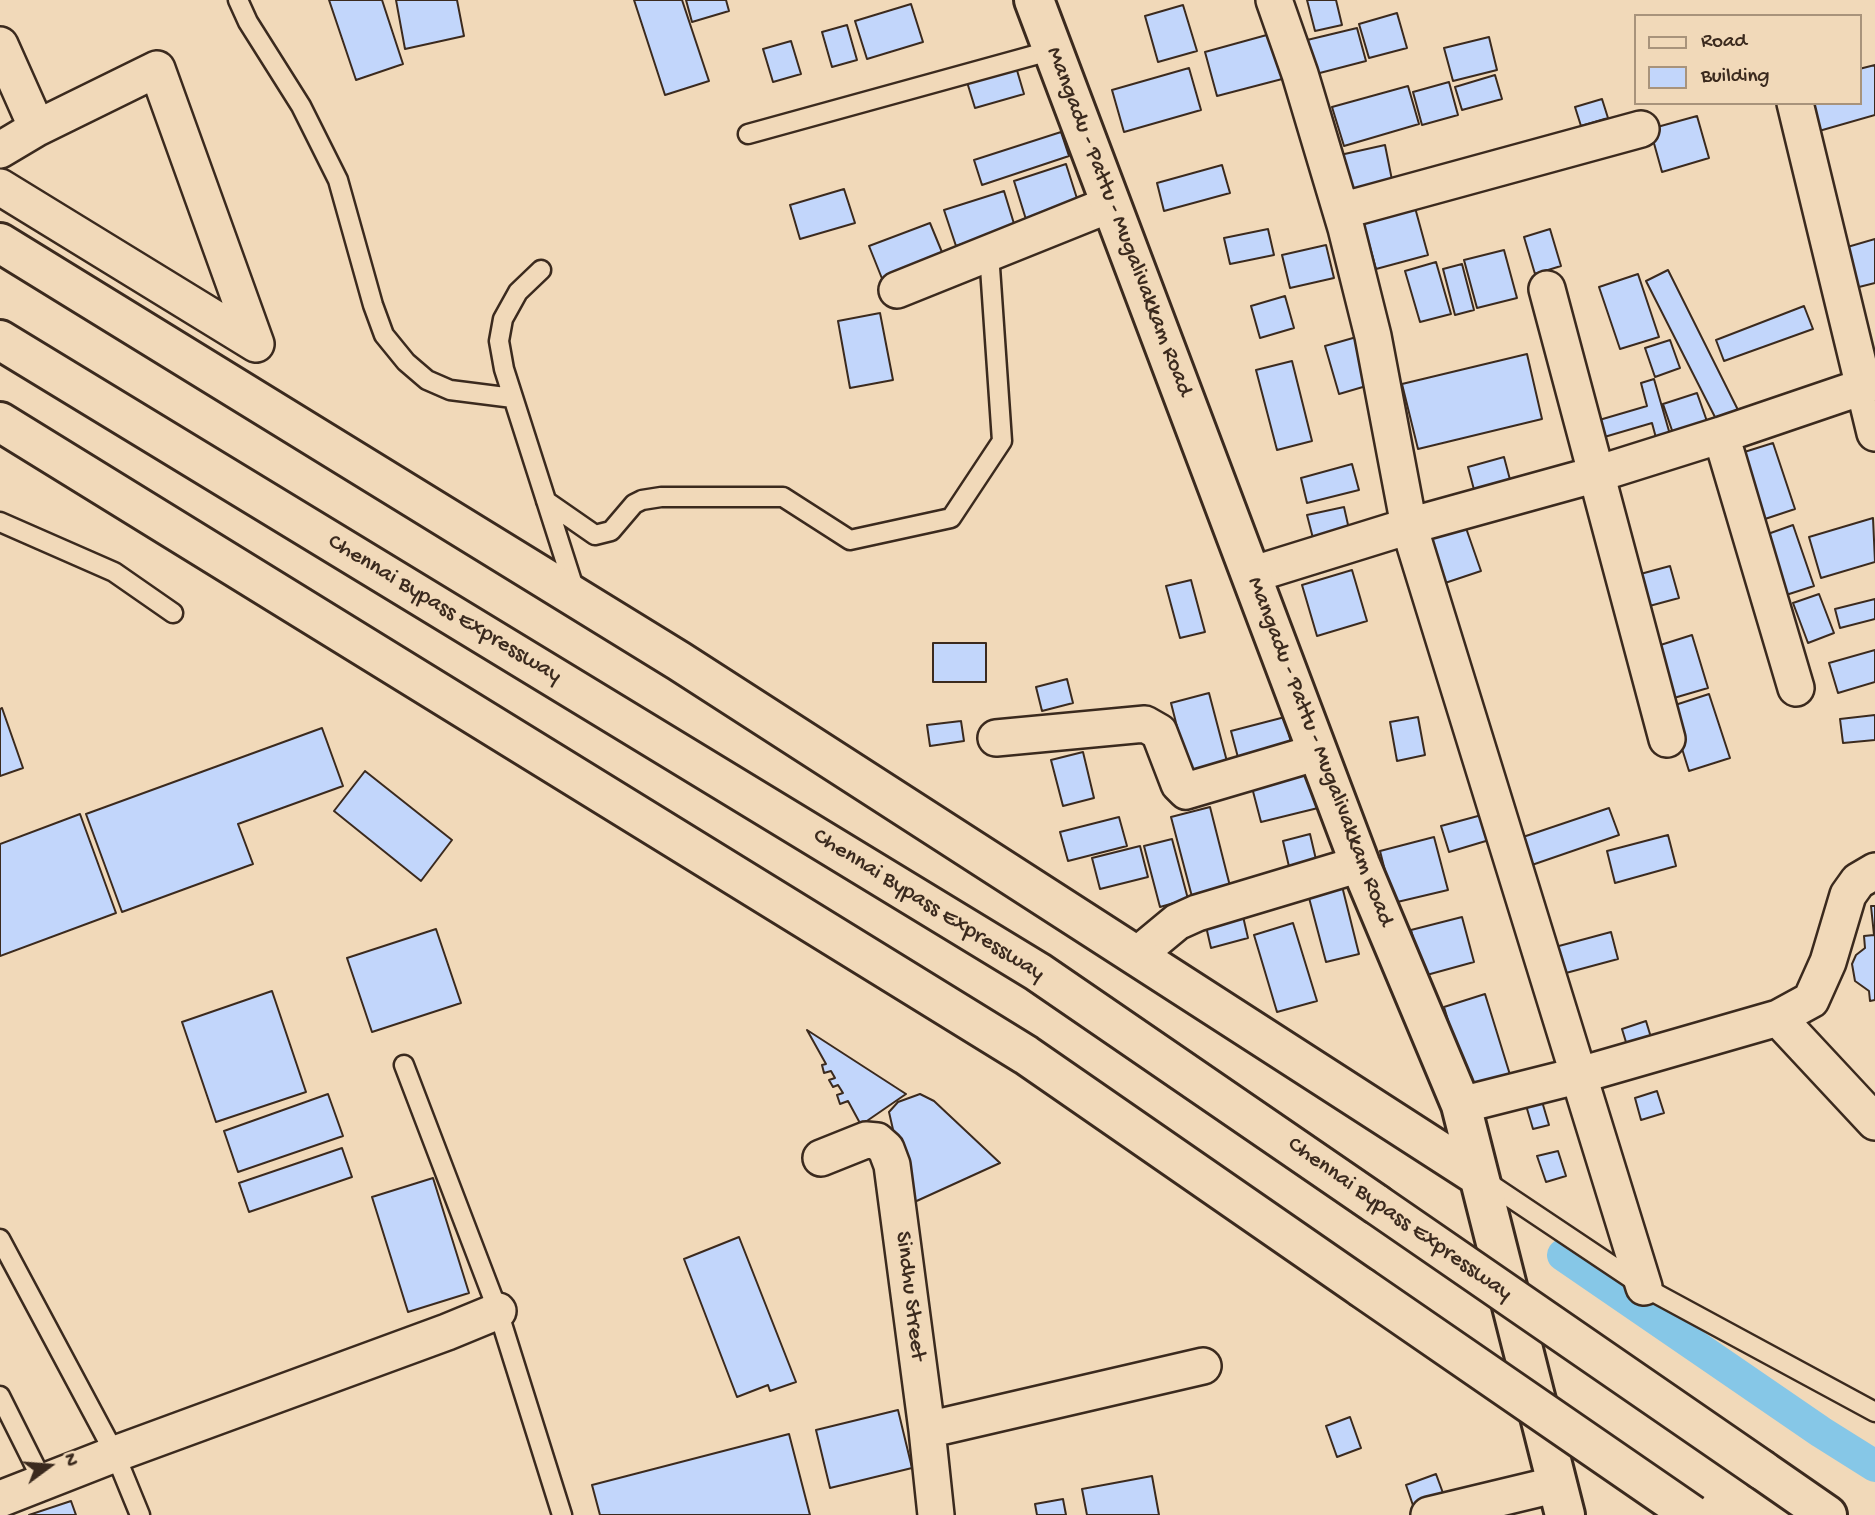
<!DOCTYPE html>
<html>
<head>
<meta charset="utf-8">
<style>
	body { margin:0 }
	#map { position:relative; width:1875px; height:1515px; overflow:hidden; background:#f1d9b9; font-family:"Gochi Hand",sans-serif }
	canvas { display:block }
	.legend { position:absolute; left:1634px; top:14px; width:228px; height:91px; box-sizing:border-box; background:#f1d9b9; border:2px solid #a8937b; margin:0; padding:9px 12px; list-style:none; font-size:21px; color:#3b2a1e }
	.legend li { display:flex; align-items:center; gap:14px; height:35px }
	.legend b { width:35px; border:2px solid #a8937b }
	.north { position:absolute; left:14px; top:1431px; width:70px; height:70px; -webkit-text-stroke:5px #f1d9b9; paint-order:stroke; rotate:74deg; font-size:19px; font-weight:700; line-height:28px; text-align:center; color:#3b2a1e }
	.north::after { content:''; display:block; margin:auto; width:24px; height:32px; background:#3b2a1e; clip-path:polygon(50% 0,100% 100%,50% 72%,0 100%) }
</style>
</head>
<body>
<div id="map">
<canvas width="1875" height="1515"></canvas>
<ul class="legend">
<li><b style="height:9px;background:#f1d9b9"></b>Road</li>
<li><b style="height:19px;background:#c2d6fb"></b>Building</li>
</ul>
<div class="north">N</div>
</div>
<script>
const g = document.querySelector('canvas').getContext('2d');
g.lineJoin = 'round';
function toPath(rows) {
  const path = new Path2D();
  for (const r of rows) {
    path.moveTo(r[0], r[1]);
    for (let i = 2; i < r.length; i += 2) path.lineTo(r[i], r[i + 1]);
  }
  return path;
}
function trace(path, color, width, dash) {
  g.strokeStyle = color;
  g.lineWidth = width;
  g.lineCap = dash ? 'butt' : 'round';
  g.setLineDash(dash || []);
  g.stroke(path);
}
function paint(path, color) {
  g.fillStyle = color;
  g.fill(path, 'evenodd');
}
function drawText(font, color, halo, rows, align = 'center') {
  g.font = font + ' "Gochi Hand",sans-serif';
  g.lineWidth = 5;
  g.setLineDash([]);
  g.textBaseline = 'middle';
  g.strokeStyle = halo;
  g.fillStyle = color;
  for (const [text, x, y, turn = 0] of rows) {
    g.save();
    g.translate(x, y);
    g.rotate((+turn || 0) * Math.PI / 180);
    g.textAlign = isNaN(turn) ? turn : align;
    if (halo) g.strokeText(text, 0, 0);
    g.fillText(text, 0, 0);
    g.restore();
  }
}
const canal = toPath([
	[1563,1255,1821,1432,1875,1466]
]);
const building = toPath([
	[329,0,382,0,403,64,356,80,329,0],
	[396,0,457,0,464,36,405,49,396,0],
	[634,0,682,0,709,81,665,95,634,0],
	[686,0,726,0,729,11,692,22,686,0],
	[1307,0,1336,0,1342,25,1315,31,1307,0],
	[911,4,923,42,867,59,855,21,911,4],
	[1183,5,1197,51,1158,62,1145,16,1183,5],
	[1397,13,1407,48,1369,58,1359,24,1397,13],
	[847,25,857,60,832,67,822,32,847,25],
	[1357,28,1366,61,1312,75,1303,41,1357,28],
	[1274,33,1286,78,1217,96,1205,52,1274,33],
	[1489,37,1497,70,1453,81,1444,48,1489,37],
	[791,41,801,74,773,82,763,49,791,41],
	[1875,65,1875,115,1819,131,1811,103,1859,103,1859,69,1875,65],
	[1016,67,1024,94,975,108,967,82,1016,67],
	[1189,68,1201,110,1124,132,1112,90,1189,68],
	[1495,75,1502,99,1462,110,1455,87,1495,75],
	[1449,82,1458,115,1422,125,1413,92,1449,82],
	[1408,86,1419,124,1344,146,1332,107,1408,86],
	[1602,99,1608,118,1581,126,1575,107,1602,99],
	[1697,116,1709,158,1662,172,1650,129,1697,116],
	[1061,132,1069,156,982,185,974,160,1061,132],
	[1385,145,1393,185,1349,194,1340,155,1385,145],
	[1066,164,1081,211,1029,229,1014,181,1066,164],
	[1222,165,1230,193,1164,211,1157,183,1222,165],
	[844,189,855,223,800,239,790,205,844,189],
	[1004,191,1015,227,956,246,944,210,1004,191],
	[1414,204,1428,255,1376,269,1362,218,1414,204],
	[930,223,944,257,883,281,869,246,930,223],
	[1268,229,1274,255,1230,264,1224,238,1268,229],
	[1550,229,1561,266,1535,274,1524,237,1550,229],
	[1875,239,1875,283,1855,288,1844,248,1875,239],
	[1326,245,1334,278,1290,288,1282,255,1326,245],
	[1504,250,1517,298,1477,308,1464,260,1504,250],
	[1436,262,1451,314,1420,322,1405,271,1436,262],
	[1462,264,1474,310,1455,315,1443,269,1462,264],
	[1668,270,1740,414,1719,425,1646,281,1668,270],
	[1638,274,1659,337,1620,349,1599,287,1638,274],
	[1285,296,1294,328,1260,338,1251,306,1285,296],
	[1804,306,1813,329,1724,361,1716,340,1804,306],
	[880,313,893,380,850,388,838,321,880,313],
	[1360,336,1373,384,1339,394,1325,346,1360,336],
	[1670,340,1680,368,1655,377,1645,348,1670,340],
	[1527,354,1542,419,1418,449,1402,384,1527,354],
	[1292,361,1312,441,1277,450,1256,370,1292,361],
	[1654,379,1673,445,1659,449,1652,423,1594,440,1589,423,1647,406,1641,383,1654,379],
	[1697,393,1709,427,1675,439,1663,404,1697,393],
	[1773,443,1795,509,1759,521,1738,454,1773,443],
	[1504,457,1513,491,1477,501,1468,467,1504,457],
	[1352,464,1359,490,1307,503,1301,478,1352,464],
	[1344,507,1351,538,1315,546,1307,515,1344,507],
	[1873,518,1875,562,1821,578,1809,537,1873,518],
	[1793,525,1814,586,1786,595,1765,535,1793,525],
	[1466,528,1481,571,1433,587,1418,543,1466,528],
	[1670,566,1679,598,1642,608,1633,576,1670,566],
	[1352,570,1367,621,1317,636,1302,585,1352,570],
	[1191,580,1205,632,1180,638,1166,586,1191,580],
	[1819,594,1834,633,1808,643,1793,603,1819,594],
	[1875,599,1875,619,1840,628,1835,609,1875,599],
	[1692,635,1708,688,1667,700,1651,648,1692,635],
	[933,643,986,643,986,682,933,682,933,643],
	[1875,650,1875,682,1838,693,1829,663,1875,650],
	[1067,679,1073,703,1042,711,1036,687,1067,679],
	[1209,693,1230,773,1191,782,1171,703,1209,693],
	[1709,694,1730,758,1689,771,1669,707,1709,694],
	[2,708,23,768,0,776,0,709,2,708],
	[1875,715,1875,740,1843,743,1840,719,1875,715],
	[1285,717,1293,751,1240,765,1231,731,1285,717],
	[1418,717,1425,755,1397,761,1390,722,1418,717],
	[961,721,964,741,930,746,927,725,961,721],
	[322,728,343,786,238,824,253,864,122,912,86,814,322,728],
	[1083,752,1094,798,1063,806,1051,760,1083,752],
	[1305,762,1318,808,1261,822,1249,776,1305,762],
	[365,771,452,840,421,881,334,811,365,771],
	[1210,807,1233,898,1195,908,1171,817,1210,807],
	[1609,808,1619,835,1526,867,1517,839,1609,808],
	[1489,813,1496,838,1449,852,1441,826,1489,813],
	[80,814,116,913,0,956,0,844,80,814],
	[1119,817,1127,846,1068,861,1060,832,1119,817],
	[1310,834,1318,868,1291,875,1283,841,1310,834],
	[1668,835,1676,866,1615,883,1607,851,1668,835],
	[1434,837,1448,890,1393,903,1380,851,1434,837],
	[1172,839,1188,899,1160,907,1144,846,1172,839],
	[1140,846,1148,877,1100,889,1092,858,1140,846],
	[1342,886,1359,954,1326,962,1308,894,1342,886],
	[1871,906,1875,906,1875,1000,1870,1001,1869,991,1855,981,1852,964,1856,955,1865,948,1864,936,1874,935,1871,906],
	[1242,912,1248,938,1211,948,1205,922,1242,912],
	[1462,917,1474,962,1423,976,1411,930,1462,917],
	[1293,923,1317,1001,1277,1012,1254,935,1293,923],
	[436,929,461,1003,372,1032,347,958,436,929],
	[1611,932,1618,959,1551,977,1544,950,1611,932],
	[272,991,306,1092,216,1122,182,1022,272,991],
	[1485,994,1511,1078,1469,1091,1444,1007,1485,994],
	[1646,1021,1653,1044,1629,1052,1622,1029,1646,1021],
	[807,1030,906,1094,861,1125,848,1101,840,1104,837,1095,843,1093,838,1085,833,1087,829,1080,835,1078,831,1071,824,1073,822,1065,826,1064,807,1030],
	[1657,1091,1664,1113,1641,1120,1635,1098,1657,1091],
	[328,1094,343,1136,238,1172,224,1131,328,1094],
	[920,1094,934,1101,1000,1163,910,1204,889,1112,898,1102,920,1094],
	[1541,1098,1549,1125,1533,1129,1525,1102,1541,1098],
	[342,1148,352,1177,249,1212,239,1183,342,1148],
	[1558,1151,1566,1176,1546,1182,1537,1156,1558,1151],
	[433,1178,469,1293,408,1312,372,1197,433,1178],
	[739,1237,796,1382,770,1391,768,1385,737,1397,684,1259,739,1237],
	[898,1410,912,1468,830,1488,816,1430,898,1410],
	[1350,1417,1361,1448,1337,1457,1326,1426,1350,1417],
	[789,1434,810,1515,600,1515,592,1485,789,1434],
	[1436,1474,1447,1504,1416,1514,1406,1485,1436,1474],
	[1152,1476,1159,1515,1087,1515,1082,1489,1152,1476],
	[1063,1499,1066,1515,1037,1515,1035,1504,1063,1499],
	[71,1501,76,1515,29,1515,71,1501]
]);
const lane = toPath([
	[238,0,248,22,301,106,338,180,373,305,384,335,406,362,427,380,450,390,513,398],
	[748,134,1053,50],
	[541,270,518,292,503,319,499,341,504,369,575,591],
	[546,501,595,535,611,531,634,504,642,500,661,497,783,497,850,540,951,518,1002,441,989,253],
	[0,522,114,572,173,613],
	[404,1065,498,1311,562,1515],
	[1484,1180,1644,1287,1875,1412],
	[0,1239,115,1454,140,1515],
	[0,1396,43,1482]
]);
const street = toPath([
	[1274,0,1300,74,1346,228,1373,336,1409,526,1644,1287],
	[0,45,37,128,0,150],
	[1795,103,1875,433],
	[37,128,157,69,256,344],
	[0,187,256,344],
	[1341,211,1641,129],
	[1547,289,1667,739],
	[897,290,1111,204],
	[1721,435,1796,688],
	[1251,575,1409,526,1597,474,1721,435,1865,386],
	[996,738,1145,724,1159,732,1179,784,1186,791,1318,752],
	[1136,956,1177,922,1197,913,1360,864],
	[1778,1018,1875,1122],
	[1461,1105,1580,1075,1778,1018,1811,1000,1828,962,1848,895,1858,881,1875,871],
	[821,1158,866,1140,877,1141,886,1149,892,1165,927,1430,936,1515],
	[927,1430,1203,1366],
	[0,1499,115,1454,447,1332,498,1311],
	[1429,1515,1558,1484]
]);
const secondary = toPath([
	[1034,0,1360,864,1461,1105,1565,1515],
	[0,243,679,661,1478,1176]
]);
const highway = toPath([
	[0,340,1038,972,1376,1204],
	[0,422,1026,1055,1361,1287],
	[1762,1470,1827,1515]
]);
const highwayBridge = toPath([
	[1376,1204,1762,1470],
	[1361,1287,1692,1515]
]);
const streetNames = [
	["Mangadu - Pattu - Mugalivakkam Road",1118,222,69],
	["Chennai Bypass Expressway",444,610,31],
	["Mangadu - Pattu - Mugalivakkam Road",1319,752,69],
	["Chennai Bypass Expressway",928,906,32],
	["Chennai Bypass Expressway",1399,1220,35],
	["Sindhu Street",909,1296,83]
];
trace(canal, '#86c7e7', 32);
paint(building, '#c2d6fb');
trace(building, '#3b2a1e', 2);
trace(lane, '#3b2a1e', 23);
trace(street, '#3b2a1e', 40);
trace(secondary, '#3b2a1e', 44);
trace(highway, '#3b2a1e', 44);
trace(lane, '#f1d9b9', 18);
trace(street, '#f1d9b9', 35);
trace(secondary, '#f1d9b9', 38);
trace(highway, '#f1d9b9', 38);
trace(highwayBridge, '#3b2a1e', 44, []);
trace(highwayBridge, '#f1d9b9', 38);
drawText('23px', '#3b2a1e', '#f1d9b9', streetNames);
</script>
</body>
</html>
